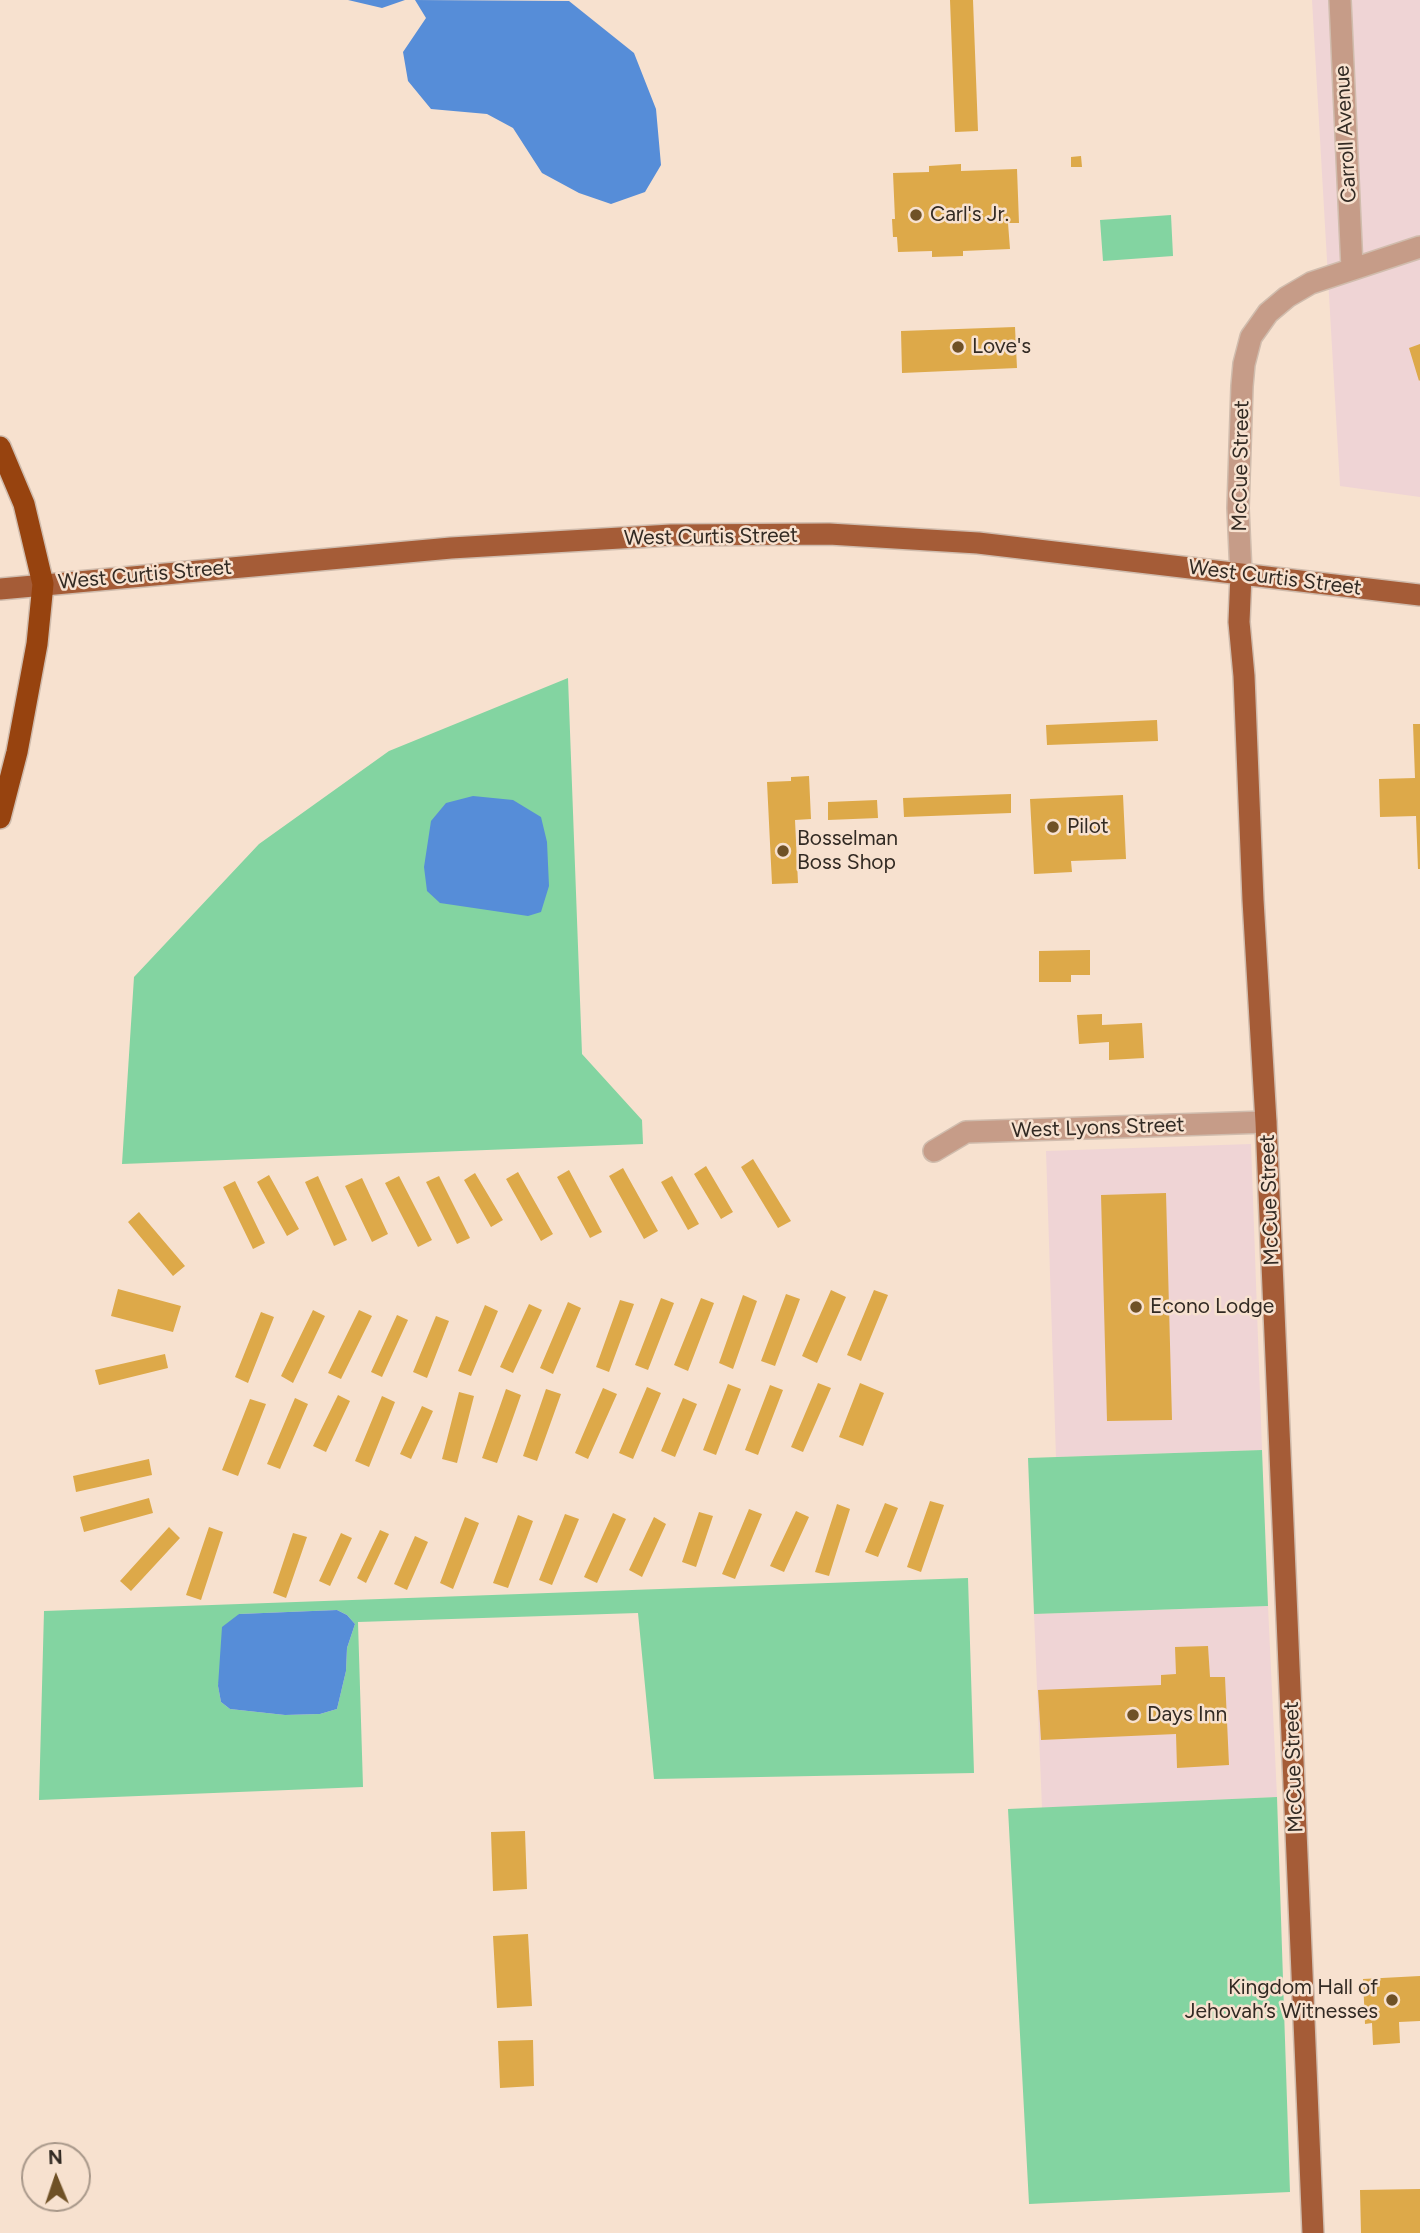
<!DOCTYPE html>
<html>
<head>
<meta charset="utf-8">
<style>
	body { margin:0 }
	#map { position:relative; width:1420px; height:2233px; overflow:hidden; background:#f7e1cf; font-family:Figtree,sans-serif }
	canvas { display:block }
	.north { position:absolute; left:21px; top:2142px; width:70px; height:70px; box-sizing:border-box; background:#f7e1cf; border:2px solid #a8988a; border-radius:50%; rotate:358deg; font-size:19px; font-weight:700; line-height:28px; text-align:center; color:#322a23 }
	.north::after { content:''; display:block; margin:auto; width:24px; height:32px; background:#6f5126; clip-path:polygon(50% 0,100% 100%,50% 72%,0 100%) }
</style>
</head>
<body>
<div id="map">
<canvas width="1420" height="2233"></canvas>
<div class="north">N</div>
</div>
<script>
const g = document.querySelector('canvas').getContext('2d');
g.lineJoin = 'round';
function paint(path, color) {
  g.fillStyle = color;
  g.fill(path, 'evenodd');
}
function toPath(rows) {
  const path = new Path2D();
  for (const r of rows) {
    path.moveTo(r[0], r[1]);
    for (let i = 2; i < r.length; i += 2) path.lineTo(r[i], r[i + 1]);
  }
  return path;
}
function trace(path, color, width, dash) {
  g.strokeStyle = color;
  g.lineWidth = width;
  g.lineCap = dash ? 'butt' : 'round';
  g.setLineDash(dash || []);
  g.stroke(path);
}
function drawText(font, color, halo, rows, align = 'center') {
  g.font = font + ' Figtree,sans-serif';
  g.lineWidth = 5;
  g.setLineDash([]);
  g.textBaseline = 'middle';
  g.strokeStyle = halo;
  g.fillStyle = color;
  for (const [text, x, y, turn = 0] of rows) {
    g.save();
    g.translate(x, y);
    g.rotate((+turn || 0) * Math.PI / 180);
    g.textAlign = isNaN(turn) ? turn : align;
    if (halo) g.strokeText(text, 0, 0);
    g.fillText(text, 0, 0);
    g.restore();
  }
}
const commercial = toPath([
	[1312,0,1420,0,1420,497,1340,486],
	[1251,1144,1262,1450,1056,1457,1046,1151],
	[1268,1606,1277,1797,1042,1808,1034,1614]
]);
const green = toPath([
	[1171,215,1173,256,1103,261,1100,220],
	[568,678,582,1054,642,1120,643,1144,122,1164,134,977,259,844,389,751],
	[1262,1450,1268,1606,1034,1614,1028,1458],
	[968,1578,974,1773,654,1779,638,1613,358,1622,363,1787,39,1800,44,1611],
	[337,1610,347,1615,355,1624,347,1648,346,1671,337,1709,320,1714,285,1715,230,1709,221,1702,218,1686,239,1614],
	[1277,1797,1290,2192,1029,2204,1008,1809]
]);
const water = toPath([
	[348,0,405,0,382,8],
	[415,0,569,1,634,53,656,109,661,165,645,192,611,204,579,193,542,173,513,128,487,114,431,109,408,81,403,52,426,18],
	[473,796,513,800,541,817,547,842,549,886,541,912,528,916,440,903,427,891,424,867,431,821,446,803],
	[337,1610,347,1615,355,1624,347,1648,346,1671,337,1709,320,1714,285,1715,230,1709,221,1702,218,1686,222,1627,239,1614]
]);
const building = toPath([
	[950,0,973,0,978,131,955,132],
	[1081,156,1082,167,1071,167,1071,157],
	[961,164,961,171,1017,169,1019,223,1008,223,1010,249,963,251,963,256,932,257,932,251,898,252,897,237,893,237,892,219,895,219,893,173,929,172,929,166],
	[1015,327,1017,368,902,373,901,331],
	[1420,344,1420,380,1419,381,1409,348],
	[1157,720,1158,741,1047,745,1046,725],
	[1413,724,1420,724,1420,869,1418,869,1416,816,1380,817,1379,779,1415,778],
	[809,776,811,819,795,820,798,883,772,884,767,782,791,781,791,777],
	[1011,794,1011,813,904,817,903,798],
	[1123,795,1126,859,1071,861,1072,872,1034,874,1030,799],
	[877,800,878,818,828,820,828,802],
	[1090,950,1090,975,1071,975,1071,982,1039,982,1039,951],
	[1102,1014,1102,1025,1142,1023,1144,1058,1109,1060,1109,1042,1079,1044,1077,1015],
	[753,1159,791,1221,778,1228,741,1167],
	[706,1166,733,1212,721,1219,694,1174],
	[623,1168,658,1231,644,1239,609,1176],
	[569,1170,602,1232,590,1238,557,1177],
	[518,1172,553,1234,541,1241,506,1179],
	[475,1173,503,1220,491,1227,464,1180],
	[269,1175,299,1229,287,1236,257,1182],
	[318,1176,347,1240,334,1246,305,1182],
	[399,1176,432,1240,418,1247,385,1183],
	[439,1176,470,1238,457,1244,426,1182],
	[672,1176,699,1224,688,1230,661,1182],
	[362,1178,388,1234,372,1242,345,1186],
	[235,1181,265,1243,253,1249,223,1187],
	[1166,1193,1172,1420,1107,1421,1101,1195],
	[139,1212,185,1266,173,1276,128,1222],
	[118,1289,181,1306,173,1332,111,1316],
	[831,1290,846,1297,817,1363,802,1356],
	[874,1290,888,1295,861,1361,847,1355],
	[786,1294,800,1299,775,1366,761,1361],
	[743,1295,757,1301,733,1369,719,1363],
	[661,1298,674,1303,648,1370,635,1365],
	[701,1298,714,1303,688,1371,674,1365],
	[620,1300,634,1304,609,1372,596,1367],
	[568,1302,581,1308,553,1374,540,1368],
	[529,1304,542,1310,513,1373,500,1367],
	[485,1305,498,1311,471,1376,458,1371],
	[313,1310,325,1316,293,1383,281,1376],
	[359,1310,372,1316,341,1379,328,1373],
	[261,1312,274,1317,248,1383,235,1377],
	[397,1315,408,1320,382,1377,371,1372],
	[436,1316,449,1321,427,1378,413,1372],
	[165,1354,168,1368,99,1385,95,1370],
	[818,1383,831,1388,803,1452,791,1447],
	[860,1383,884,1393,863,1446,839,1437],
	[728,1384,741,1389,716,1455,703,1450],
	[770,1385,783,1390,758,1455,745,1450],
	[647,1387,661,1393,633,1459,619,1453],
	[603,1388,617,1394,588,1459,575,1453],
	[506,1389,521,1395,497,1463,482,1458],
	[546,1389,561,1394,537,1461,523,1456],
	[459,1392,474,1396,457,1463,442,1459],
	[338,1395,350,1401,326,1452,313,1446],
	[382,1396,395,1402,369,1467,355,1461],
	[295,1398,308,1404,280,1469,267,1464],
	[683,1398,697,1404,675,1457,661,1451],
	[250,1399,266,1404,238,1476,222,1470],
	[422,1406,433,1411,411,1459,400,1454],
	[149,1459,152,1475,76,1492,73,1476],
	[149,1498,153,1513,84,1532,80,1517],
	[930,1501,944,1505,921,1572,907,1567],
	[885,1503,898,1508,878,1557,865,1552],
	[837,1504,850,1509,829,1576,815,1572],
	[749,1509,762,1514,735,1579,722,1574],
	[796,1511,809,1517,784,1572,770,1566],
	[699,1512,713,1516,696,1567,682,1562],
	[613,1513,626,1519,597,1583,584,1577],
	[565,1514,579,1519,552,1585,539,1580],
	[518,1515,533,1521,508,1588,493,1583],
	[465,1517,479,1523,453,1589,440,1583],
	[654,1517,666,1524,642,1577,629,1570],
	[169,1527,180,1538,131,1591,120,1581],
	[209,1527,223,1532,201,1600,186,1595],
	[380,1530,389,1534,366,1583,357,1578],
	[293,1533,307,1537,286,1598,273,1593],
	[341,1533,352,1538,330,1586,319,1581],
	[415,1536,428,1542,407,1590,394,1584],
	[1208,1646,1210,1677,1225,1677,1229,1765,1177,1768,1176,1734,1041,1740,1038,1690,1161,1685,1161,1675,1176,1674,1175,1647],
	[525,1831,527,1889,493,1891,491,1832],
	[528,1934,532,2006,497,2008,493,1936],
	[1420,1976,1420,2021,1399,2022,1400,2043,1373,2045,1372,2023,1365,2024,1363,1979],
	[533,2040,534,2086,500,2088,498,2041],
	[1420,2189,1420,2233,1361,2233,1360,2190]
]);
const minor = toPath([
	[1340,0,1352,268],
	[1241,574,1238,508,1242,386,1244,364,1251,337,1268,313,1287,297,1311,283,1420,247],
	[934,1151,966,1132,1266,1122]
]);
const major = toPath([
	[1241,574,1239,622,1244,676,1253,900,1266,1122,1313,2233],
	[0,589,451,548,671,535,829,534,978,543,1420,595]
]);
const highway = toPath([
	[0,447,24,504,43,584,37,644,17,752,0,818]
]);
const markers = [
	[916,215,7,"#6f5126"],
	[958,347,7,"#6f5126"],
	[1053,827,7,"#6f5126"],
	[783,851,7,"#6f5126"],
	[1136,1307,7,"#6f5126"],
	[1133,1715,7,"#6f5126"],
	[1392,2000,7,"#6f5126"]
];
const streetNames = [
	["Carroll Avenue",1346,134,-93],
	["McCue Street",1241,466,-89],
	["West Curtis Street",711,537,-1],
	["West Curtis Street",145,575,-5],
	["West Curtis Street",1275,578,7],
	["West Lyons Street",1098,1128,-2],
	["McCue Street",1270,1200,-92],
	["McCue Street",1294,1767,-92]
];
const poiNames = [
	["Carl's Jr.",930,215],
	["Love's",972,347],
	["Pilot",1067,827],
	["Bosselman",797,839],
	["Boss Shop",797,863],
	["Econo Lodge",1150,1307],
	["Days Inn",1147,1715],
	["Kingdom Hall of",1378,1988,"right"],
	["Jehovah’s Witnesses",1378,2012,"right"]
];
paint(commercial, '#efd4d5');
paint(green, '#83d4a1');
paint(water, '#568dd8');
paint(building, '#dda949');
trace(minor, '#d0bcad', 24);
trace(major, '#d0bcad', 24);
trace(highway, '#d0bcad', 24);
trace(minor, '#c69c88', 21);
trace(major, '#a55c37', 21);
trace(highway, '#97430f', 21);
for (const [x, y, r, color] of markers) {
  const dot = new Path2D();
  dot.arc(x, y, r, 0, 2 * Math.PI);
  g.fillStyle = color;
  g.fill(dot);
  trace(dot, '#f7e1cf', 2.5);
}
drawText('21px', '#322a23', '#f7e1cf', streetNames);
drawText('21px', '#322a23', '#f7e1cf', poiNames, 'left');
</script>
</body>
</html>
